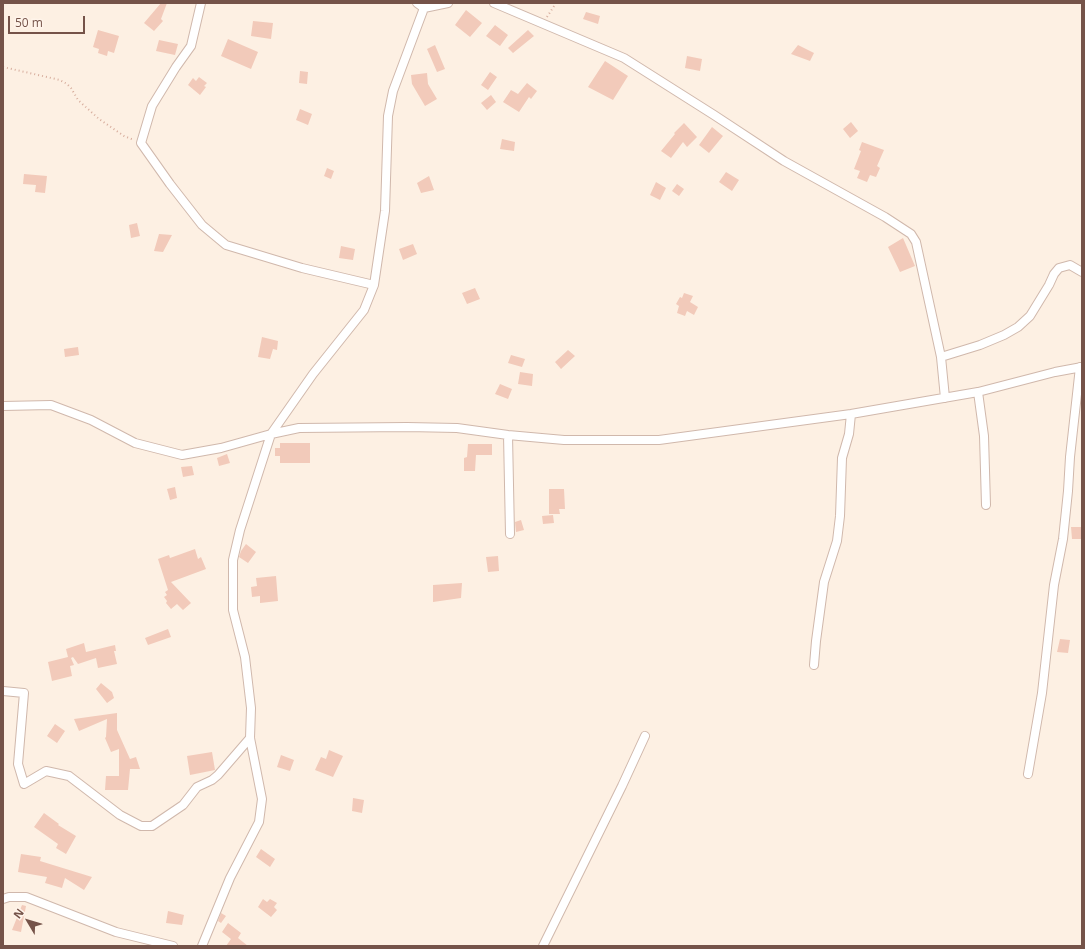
<!DOCTYPE html>
<html>
<head>
<meta charset="utf-8">
<style>
	body { margin:0 }
	#map { position:relative; width:1085px; height:949px; overflow:hidden; background:#fdf0e3; font-family:"Open Sans",sans-serif }
	canvas { display:block }
	.frame { position:absolute; inset:0; border:4px solid #755349; pointer-events:none }
	.north { position:absolute; left:8px; top:901px; width:40px; height:40px; -webkit-text-stroke:3px #fff4ea; paint-order:stroke; rotate:308deg; font-size:11px; font-weight:700; line-height:16px; text-align:center; color:#755349 }
	.north::after { content:''; display:block; margin:auto; width:14px; height:18px; background:#755349; clip-path:polygon(50% 0,100% 100%,50% 72%,0 100%) }
	.scale { position:absolute; left:8px; top:16px; width:77px; height:18px; box-sizing:border-box; border:2px solid #755349; border-top:0; padding-left:5px; font-size:12px; line-height:14px; white-space:nowrap; color:#755349; -webkit-text-stroke:3px #fff4ea; paint-order:stroke }
</style>
</head>
<body>
<div id="map">
<canvas width="1085" height="949"></canvas>
<div class="frame"></div>
<div class="north">N</div>
<div class="scale">50 m</div>
</div>
<script>
const g = document.querySelector('canvas').getContext('2d');
g.lineJoin = 'round';
function paint(path, color) {
  g.fillStyle = color;
  g.fill(path, 'evenodd');
}
function toPath(rows) {
  const path = new Path2D();
  for (const r of rows) {
    path.moveTo(r[0], r[1]);
    for (let i = 2; i < r.length; i += 2) path.lineTo(r[i], r[i + 1]);
  }
  return path;
}
function trace(path, color, width, dash) {
  g.strokeStyle = color;
  g.lineWidth = width;
  g.lineCap = dash ? 'butt' : 'round';
  g.setLineDash(dash || []);
  g.stroke(path);
}
const building = toPath([
	[161,3,167,3,161,19,163,21,154,31,144,23],
	[466,10,482,23,470,37,455,25],
	[586,12,600,16,598,24,583,19],
	[253,21,273,23,271,39,251,36],
	[495,25,508,35,500,46,486,36],
	[98,30,119,36,114,53,108,51,107,56,98,53,99,49,93,47],
	[528,30,534,36,513,53,508,48],
	[228,39,258,52,251,69,221,56],
	[159,40,178,44,175,55,156,51],
	[435,45,445,69,437,72,427,49],
	[798,45,814,53,810,61,791,54],
	[687,56,702,59,700,71,685,68],
	[605,61,628,76,613,100,588,87],
	[300,71,308,72,307,84,299,83],
	[490,72,497,77,488,90,481,85],
	[427,73,428,84,437,99,425,106,412,84,411,75],
	[199,77,207,83,204,86,206,87,200,95,188,85,193,78,196,81],
	[527,83,537,91,531,99,529,97,519,112,503,102,511,90,518,94],
	[491,95,496,102,487,110,481,103],
	[300,109,312,114,308,125,296,120],
	[851,122,858,131,850,138,843,129],
	[684,123,697,137,687,147,683,142,671,158,661,151,675,134,674,133],
	[712,127,723,136,709,153,699,145],
	[502,139,515,142,514,151,500,149],
	[862,142,884,150,877,166,880,168,876,177,870,175,867,182,857,178,860,171,854,169,861,151,859,150],
	[327,168,334,171,331,179,324,176],
	[726,172,739,180,732,191,719,182],
	[24,174,47,176,45,193,35,192,36,185,23,184],
	[429,176,434,190,421,193,417,183],
	[656,182,666,188,660,200,650,195],
	[677,184,684,189,679,196,672,191],
	[137,223,140,236,131,238,129,225],
	[159,234,172,235,163,252,154,251],
	[903,238,915,266,900,272,888,247],
	[413,244,417,254,403,260,399,249],
	[341,246,355,249,353,260,339,258],
	[475,288,480,299,467,304,462,293],
	[684,293,693,296,690,302,698,307,694,315,687,311,685,316,677,313,679,306,676,304,680,297,682,298],
	[262,337,278,341,277,350,273,349,270,359,258,357],
	[78,347,79,355,65,357,64,349],
	[568,350,575,356,561,369,555,362],
	[511,355,525,359,522,367,508,363],
	[520,372,533,374,532,386,518,384],
	[500,384,512,389,508,399,495,394],
	[280,443,310,443,310,463,280,463,280,456,275,456,275,448,280,448],
	[468,444,492,444,492,455,476,455,475,471,464,471,464,458,467,457],
	[227,454,230,463,219,466,217,458],
	[192,466,194,475,183,477,181,467],
	[175,487,177,498,170,500,167,489],
	[549,489,564,489,565,509,559,509,560,514,549,514],
	[553,515,554,523,543,524,542,516],
	[521,520,524,530,516,532,515,522],
	[1071,527,1082,527,1082,539,1072,539],
	[246,544,256,552,248,563,239,557,241,551],
	[195,549,198,559,201,557,206,569,171,582,191,603,183,610,177,604,171,609,166,603,167,601,164,597,167,595,165,592,168,590,158,559,169,555,170,558],
	[498,556,499,571,488,572,486,557],
	[276,576,278,601,260,603,260,596,252,597,251,587,257,586,256,578],
	[462,583,461,598,433,602,433,585],
	[168,629,171,637,148,645,145,638],
	[1060,639,1070,640,1068,653,1057,652],
	[84,643,86,652,115,645,116,651,114,651,117,664,98,668,96,658,78,664,73,657,71,658,74,665,70,666,72,676,52,681,48,662,68,657,66,649],
	[101,683,112,692,114,698,107,703,96,689],
	[117,713,117,730,130,759,136,757,140,769,130,769,128,790,105,790,106,776,119,776,119,749,111,752,105,738,106,737,107,719,79,731,74,719],
	[55,724,65,731,57,743,47,736],
	[329,750,343,756,333,777,315,770,321,757,326,759],
	[212,752,215,770,190,775,187,756],
	[281,755,294,760,290,771,277,767],
	[353,798,364,800,362,813,352,811],
	[44,813,59,824,58,825,76,836,66,854,56,848,58,844,34,827],
	[261,849,275,859,270,867,256,857],
	[21,854,41,857,40,861,92,877,84,890,65,878,62,888,45,883,47,877,18,872],
	[263,899,267,902,270,899,277,903,274,907,277,910,271,917,258,907],
	[22,905,26,906,21,932,12,930],
	[168,911,184,915,182,925,166,923],
	[221,913,226,916,221,923,218,921],
	[228,923,241,933,238,938,248,946,226,946,231,939,222,932]
]);
const path = toPath([
	[547,17,556,3],
	[3,67,60,80,67,84,71,88,78,100,99,119,124,136,134,140]
]);
const minor = toPath([
	[201,3,191,46,176,67,152,106,141,143,170,184,202,225,226,245,302,268,374,285],
	[494,3,624,58,714,115,784,161,885,217,911,234,916,242,941,357,945,398],
	[424,8,448,3],
	[941,357,980,345,1004,335,1018,327,1030,316,1049,285,1054,274,1059,268,1070,265,1082,272],
	[978,392,984,436,986,505],
	[3,406,51,405,91,420,135,443,182,455,221,448,271,434,299,428,407,427,457,428,508,435,564,440,659,440,851,414,978,392,1055,372,1082,367],
	[508,435,510,534],
	[814,665,816,641,824,582,837,541,840,516,842,458,849,434,851,414],
	[3,691,24,693,18,764,24,784,46,771,69,776,120,815,141,826,152,826,183,805,197,787,212,780,218,775,250,738],
	[1028,774,1042,693,1054,585,1063,539,1068,491,1070,457,1080,367],
	[3,899,9,897,26,897,116,932,173,946],
	[202,946,230,878,259,822,262,799,250,738,251,708,245,657,233,610,233,560,240,530,271,434,313,374,364,310,374,285,385,211,388,116,393,91,424,8,417,3],
	[543,946,622,786,645,736]
]);
paint(building, '#f2caba');
trace(minor, '#d0b8ac', 10);
trace(path, '#d7ad9d', 2, [1, 3]);
trace(minor, '#fff', 8);
</script>
</body>
</html>
